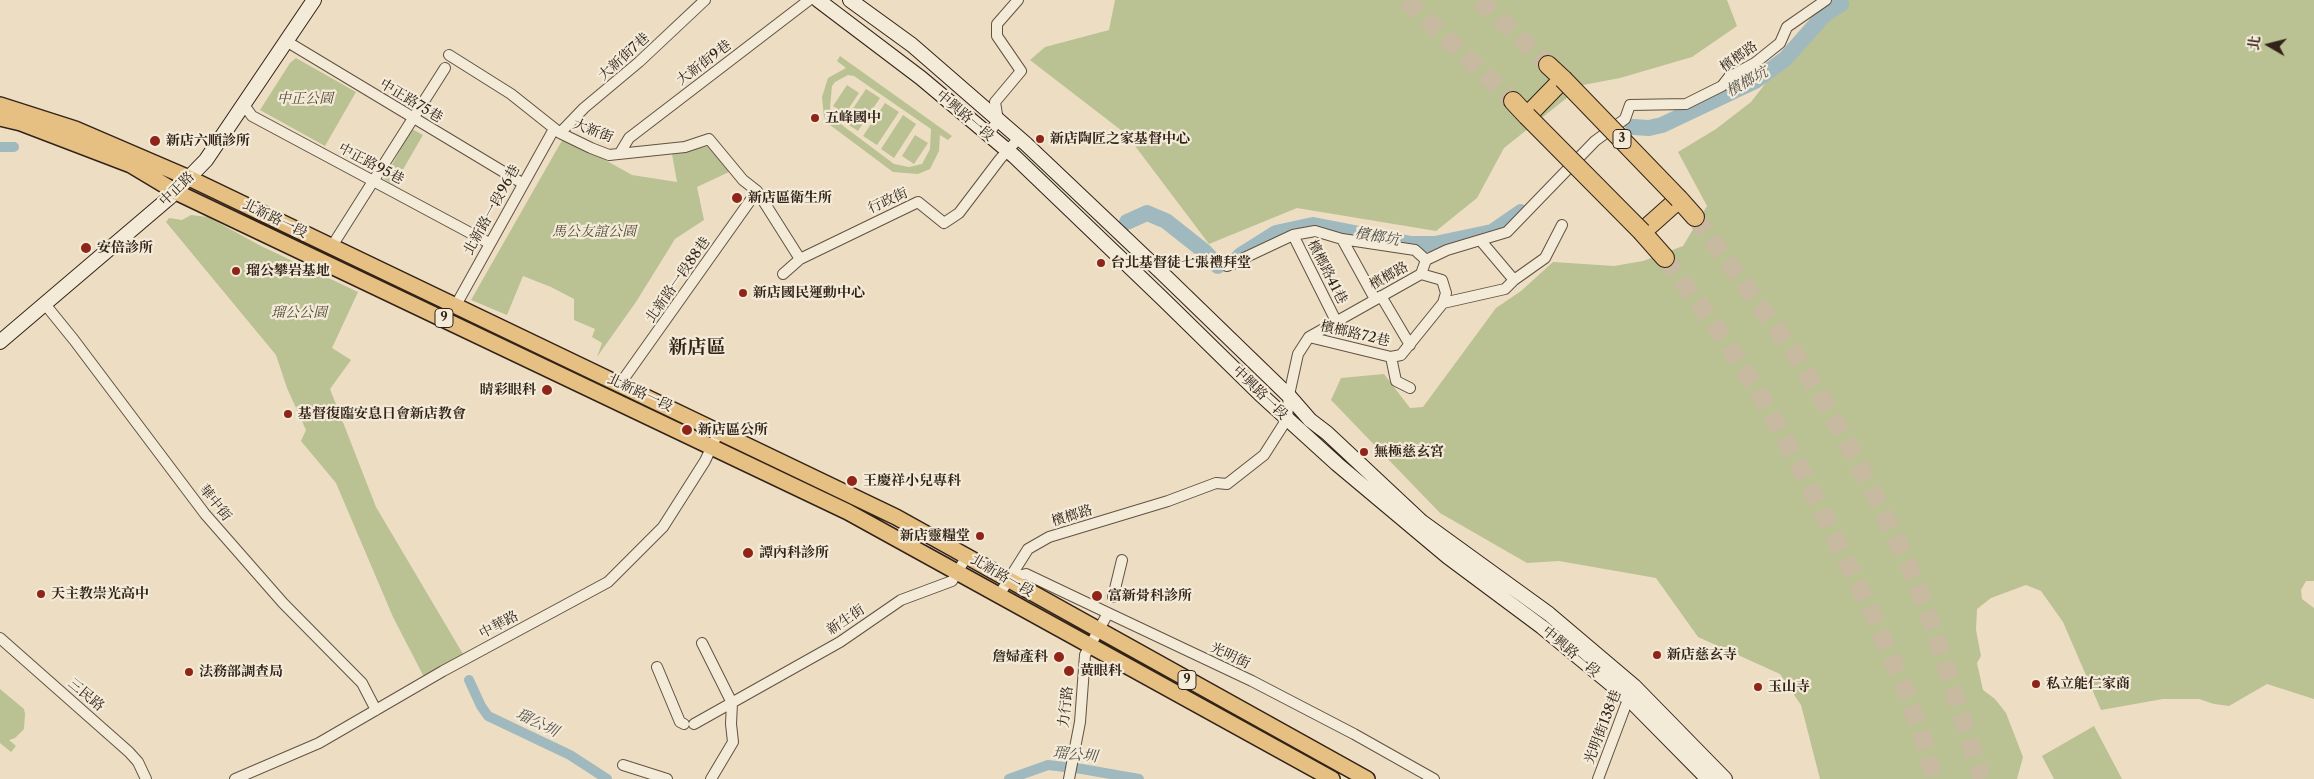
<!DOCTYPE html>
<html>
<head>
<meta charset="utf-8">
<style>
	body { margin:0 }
	#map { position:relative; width:2314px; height:779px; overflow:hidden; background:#eddec3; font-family:"Libre Caslon Text","Noto Serif TC",serif }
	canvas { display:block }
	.north { position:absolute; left:2244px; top:20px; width:50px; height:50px; -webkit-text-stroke:4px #f3ead8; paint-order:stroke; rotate:278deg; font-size:14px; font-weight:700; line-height:20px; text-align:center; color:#322318 }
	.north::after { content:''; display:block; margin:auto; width:18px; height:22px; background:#322318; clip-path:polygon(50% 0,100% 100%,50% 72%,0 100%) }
</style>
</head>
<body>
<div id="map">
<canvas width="2314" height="779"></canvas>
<div class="north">北</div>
</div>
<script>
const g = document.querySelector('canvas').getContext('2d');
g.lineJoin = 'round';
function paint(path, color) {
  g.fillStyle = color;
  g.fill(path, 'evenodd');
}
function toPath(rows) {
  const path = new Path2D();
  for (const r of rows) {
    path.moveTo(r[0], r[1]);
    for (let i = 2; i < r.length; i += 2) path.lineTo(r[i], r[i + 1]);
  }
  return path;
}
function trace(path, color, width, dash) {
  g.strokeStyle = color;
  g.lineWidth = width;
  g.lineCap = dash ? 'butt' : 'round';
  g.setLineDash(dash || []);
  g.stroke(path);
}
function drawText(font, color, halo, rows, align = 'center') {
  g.font = font + ' "Libre Caslon Text","Noto Serif TC",serif';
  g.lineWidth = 4.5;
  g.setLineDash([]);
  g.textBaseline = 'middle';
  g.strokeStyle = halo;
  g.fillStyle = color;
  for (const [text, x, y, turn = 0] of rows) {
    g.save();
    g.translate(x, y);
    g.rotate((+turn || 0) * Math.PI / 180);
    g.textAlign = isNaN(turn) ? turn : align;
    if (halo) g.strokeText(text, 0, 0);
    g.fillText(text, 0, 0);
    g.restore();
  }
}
const green = toPath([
	[1115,0,1727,0,1737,26,1692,57,1620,78,1583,85,1504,148,1477,198,1436,231,1297,208,1209,244,1126,134,1030,60,1045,47,1109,30],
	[1843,0,2314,0,2314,581,2306,581,2301,590,2302,599,2314,608,2314,699,2267,684,2229,706,2214,704,2199,699,2163,699,2101,710,2063,622,2041,591,2026,585,1991,598,1977,609,1976,630,1981,656,1977,663,1983,690,1995,699,2006,713,2023,757,2017,779,1820,779,1801,705,1780,674,1698,637,1656,578,1559,561,1527,563,1440,513,1331,400,1341,378,1384,374,1410,408,1423,407,1496,308,1521,291,1553,262,1614,266,1643,261,1683,246,1707,206,1678,152,1716,129,1751,102,1785,58],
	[840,56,952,136,948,140,940,135,939,151,930,169,918,174,893,172,830,125,824,117,822,97,828,78,846,68,837,61],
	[848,75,854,76,931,129,930,149,922,164,909,167,894,164,834,119,831,113,830,107,832,86,835,82],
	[296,58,356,92,325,146,260,110,290,63],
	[847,85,859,93,845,114,833,106],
	[866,89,880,98,858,131,844,122],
	[885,103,899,112,877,145,863,136],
	[903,115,916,124,894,158,881,149],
	[412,129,423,135,394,185,384,179],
	[915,135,928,143,914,164,902,156],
	[564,137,632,175,677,182,672,154,710,146,729,172,697,187,704,220,675,239,636,302,597,357,602,343,592,337,595,329,574,320,574,299,551,287,523,276,507,315,471,300],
	[191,215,208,217,261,246,358,292,332,348,351,360,330,389,376,507,463,654,424,677,393,617,336,483,301,441,306,430,287,388,276,355,166,222,169,218,182,220],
	[0,689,24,709,25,714,24,729,15,738,9,740,16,746,11,752,0,743],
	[2094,726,2122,779,2054,779,2042,756]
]);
const canal = toPath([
	[0,147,14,147],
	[469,680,481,706,488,716,570,755,607,779],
	[1009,779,1048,765,1082,769,1139,779]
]);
const river = toPath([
	[1633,127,1649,128,1662,125,1755,81,1785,59,1825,14,1841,4],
	[1127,222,1147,213,1166,221,1204,251,1218,266],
	[1235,262,1241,255,1276,233,1313,225,1411,244,1435,244,1492,232,1521,212]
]);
const highwayTunnel = toPath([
	[1406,0,1513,101],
	[1479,0,1548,65],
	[1695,217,1797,357,1837,424,1870,486,1909,565,1934,630,1982,779],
	[1665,258,1717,328,1762,398,1799,465,1869,607,1904,686,1924,742,1934,779]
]);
const street = toPath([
	[286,41,522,183],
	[449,55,511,94,560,133,591,148,609,155,685,147,709,139,743,180,757,191,800,259],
	[244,105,252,116,489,243],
	[560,133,584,108,639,62,705,0],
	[988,134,998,121,995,102,1021,71,997,36,997,24,1018,0],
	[620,153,629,138,809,0],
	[1293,235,1336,321],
	[1342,239,1375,299],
	[1481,241,1514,280,1545,258,1562,225],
	[332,246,445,68],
	[1227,266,1293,235,1315,231,1342,239,1415,250,1426,260],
	[783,274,800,259,918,202,944,223,959,213,1000,159,1019,138],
	[1421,274,1442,280,1446,293,1443,303],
	[1381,296,1410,345],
	[44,303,74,340,205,514,283,603,362,683,376,710],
	[456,305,554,129],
	[1309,337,1391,357,1401,355,1443,303,1505,289,1514,280],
	[1391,357,1396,381,1410,388],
	[620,384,757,191],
	[1009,578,1026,574,1108,613,1252,681,1354,734,1434,779],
	[999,595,1028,549,1049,537,1168,501,1216,483,1227,484,1264,455,1287,419,1289,395,1298,354,1309,337,1421,274,1426,260,1447,250,1507,232,1595,141,1625,119,1630,105,1686,104,1722,86,1729,77,1755,63,1780,43,1787,27,1826,0],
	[1113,597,1122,560],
	[0,638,129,752,138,762,146,779],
	[702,643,732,703,731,724,733,742,711,779],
	[657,667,680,722,684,724],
	[694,724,840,642,901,600,952,581,967,556],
	[623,765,667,779],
	[235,779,319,743,443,671,608,582,663,527,705,461,719,431],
	[1069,779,1080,722,1085,655,1108,613],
	[1598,779,1630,694]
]);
const secondary = toPath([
	[818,0,921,78,1014,156,1164,300,1260,394,1337,464,1448,557,1542,627,1628,698,1708,779],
	[850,0,912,45,1026,144,1162,273,1290,397,1310,420,1327,433,1422,522,1549,614,1634,686,1725,779],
	[0,342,169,198,206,160,314,0]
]);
const primary = toPath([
	[0,105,75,129,189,178,896,517,1367,779],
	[0,118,21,123,131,165,176,192,848,512,1332,779]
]);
const highway = toPath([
	[1513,101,1527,116,1563,79,1548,65],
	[1665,258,1642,232,1679,199,1695,217]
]);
const highwayBridge = toPath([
	[1563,79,1679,199],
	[1527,116,1642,232]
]);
const markers = [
	[815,118,5,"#8f2418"],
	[1040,139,5,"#8f2418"],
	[155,141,6,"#8f2418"],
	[737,198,6,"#8f2418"],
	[86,248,6,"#8f2418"],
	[1101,263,5,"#8f2418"],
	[236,271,5,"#8f2418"],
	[743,293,5,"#8f2418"],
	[547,390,6,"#8f2418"],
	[288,414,5,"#8f2418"],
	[687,430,6,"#8f2418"],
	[1364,452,5,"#8f2418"],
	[852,481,6,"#8f2418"],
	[980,536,5,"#8f2418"],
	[748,553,6,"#8f2418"],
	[41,594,5,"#8f2418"],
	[1097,596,6,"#8f2418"],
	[1657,655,5,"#8f2418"],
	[1059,657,6,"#8f2418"],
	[1069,671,6,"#8f2418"],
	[189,672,5,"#8f2418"],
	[2036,684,5,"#8f2418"],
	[1758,687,5,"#8f2418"]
];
const shields = [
	[1622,139,18],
	[444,318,18],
	[1187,680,18]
];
const shieldNames = [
	["3",1622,139],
	["9",444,318],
	["9",1187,680]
];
const streetNames = [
	["大新街7巷",624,57,-42],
	["檳榔路",1739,57,-35],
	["大新街9巷",704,63,-37],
	["中正路75巷",411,101,31],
	["中興路一段",965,116,40],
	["大新街",593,131,21],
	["中正路95巷",371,164,28],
	["中正路",177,189,-44],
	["行政街",888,201,-24],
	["北新路一段96巷",492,210,-61],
	["北新路一段",275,219,26],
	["檳榔路41巷",1327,272,63],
	["檳榔路",1389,276,-29],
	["北新路一段88巷",678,280,-55],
	["檳榔路72巷",1355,334,13],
	["北新路一段",640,393,25],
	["中興路一段",1260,393,44],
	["華中街",215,503,51],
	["檳榔路",1072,516,-17],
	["北新路一段",1002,576,30],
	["新生街",846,620,-34],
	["中華路",499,625,-28],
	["中興路一段",1571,652,40],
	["光明街",1230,656,25],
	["三民路",86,695,40],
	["力行路",1066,707,-84],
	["光明街138巷",1603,727,-69]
];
const parkNames = [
	["中正公園",305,99],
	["馬公友誼公園",594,232],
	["瑠公公園",299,313]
];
const poiNames = [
	["五峰國中",825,118],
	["新店陶匠之家基督中心",1050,139],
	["新店六順診所",166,141],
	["新店區衛生所",748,198],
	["安倍診所",97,248],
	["台北基督徒七張禮拜堂",1111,263],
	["瑠公攀岩基地",246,271],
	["新店國民運動中心",753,293],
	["睛彩眼科",536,390,"right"],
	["基督復臨安息日會新店教會",298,414],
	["新店區公所",698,430],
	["無極慈玄宮",1374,452],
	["王慶祥小兒專科",863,481],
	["新店靈糧堂",970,536,"right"],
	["譚內科診所",759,553],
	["天主教崇光高中",51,594],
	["富新骨科診所",1108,596],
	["新店慈玄寺",1667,655],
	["詹婦產科",1048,657,"right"],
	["黃眼科",1080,671],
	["法務部調查局",199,672],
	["私立能仁家商",2046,684],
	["玉山寺",1768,687]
];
const waterNames = [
	["檳榔坑",1747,82,-29],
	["檳榔坑",1377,237,10],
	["瑠公圳",537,723,26],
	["瑠公圳",1075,755,6]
];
const districtNames = [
	["新店區",697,348]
];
paint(green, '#bac193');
trace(canal, '#9fb9bf', 10);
trace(river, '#9fb9bf', 16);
trace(highwayTunnel, '#c8b9a1', 18, [18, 9]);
trace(street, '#615243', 12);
trace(secondary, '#322318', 16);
trace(primary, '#322318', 18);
trace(highway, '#322318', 20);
trace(street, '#f3ead8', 10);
trace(secondary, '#f3ead8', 14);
trace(primary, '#e6bf82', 15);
trace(highway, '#e6bf82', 18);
trace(highwayBridge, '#322318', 20, []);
trace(highwayBridge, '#e6bf82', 18);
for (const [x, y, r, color] of markers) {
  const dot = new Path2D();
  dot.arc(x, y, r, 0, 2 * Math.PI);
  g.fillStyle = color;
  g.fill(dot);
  trace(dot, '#f3ead8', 2);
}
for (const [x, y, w] of shields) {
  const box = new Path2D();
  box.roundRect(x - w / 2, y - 9.5, w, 19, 4);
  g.fillStyle = '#f3ead8';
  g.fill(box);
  trace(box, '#322318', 1);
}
drawText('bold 12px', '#322318', null, shieldNames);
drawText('14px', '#322318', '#f3ead8', streetNames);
drawText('italic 14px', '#544a37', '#f3ead8', parkNames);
drawText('bold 14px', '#322318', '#f3ead8', poiNames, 'left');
drawText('italic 15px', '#53504a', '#f3ead8', waterNames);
drawText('bold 19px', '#322318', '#f3ead8', districtNames);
</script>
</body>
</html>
